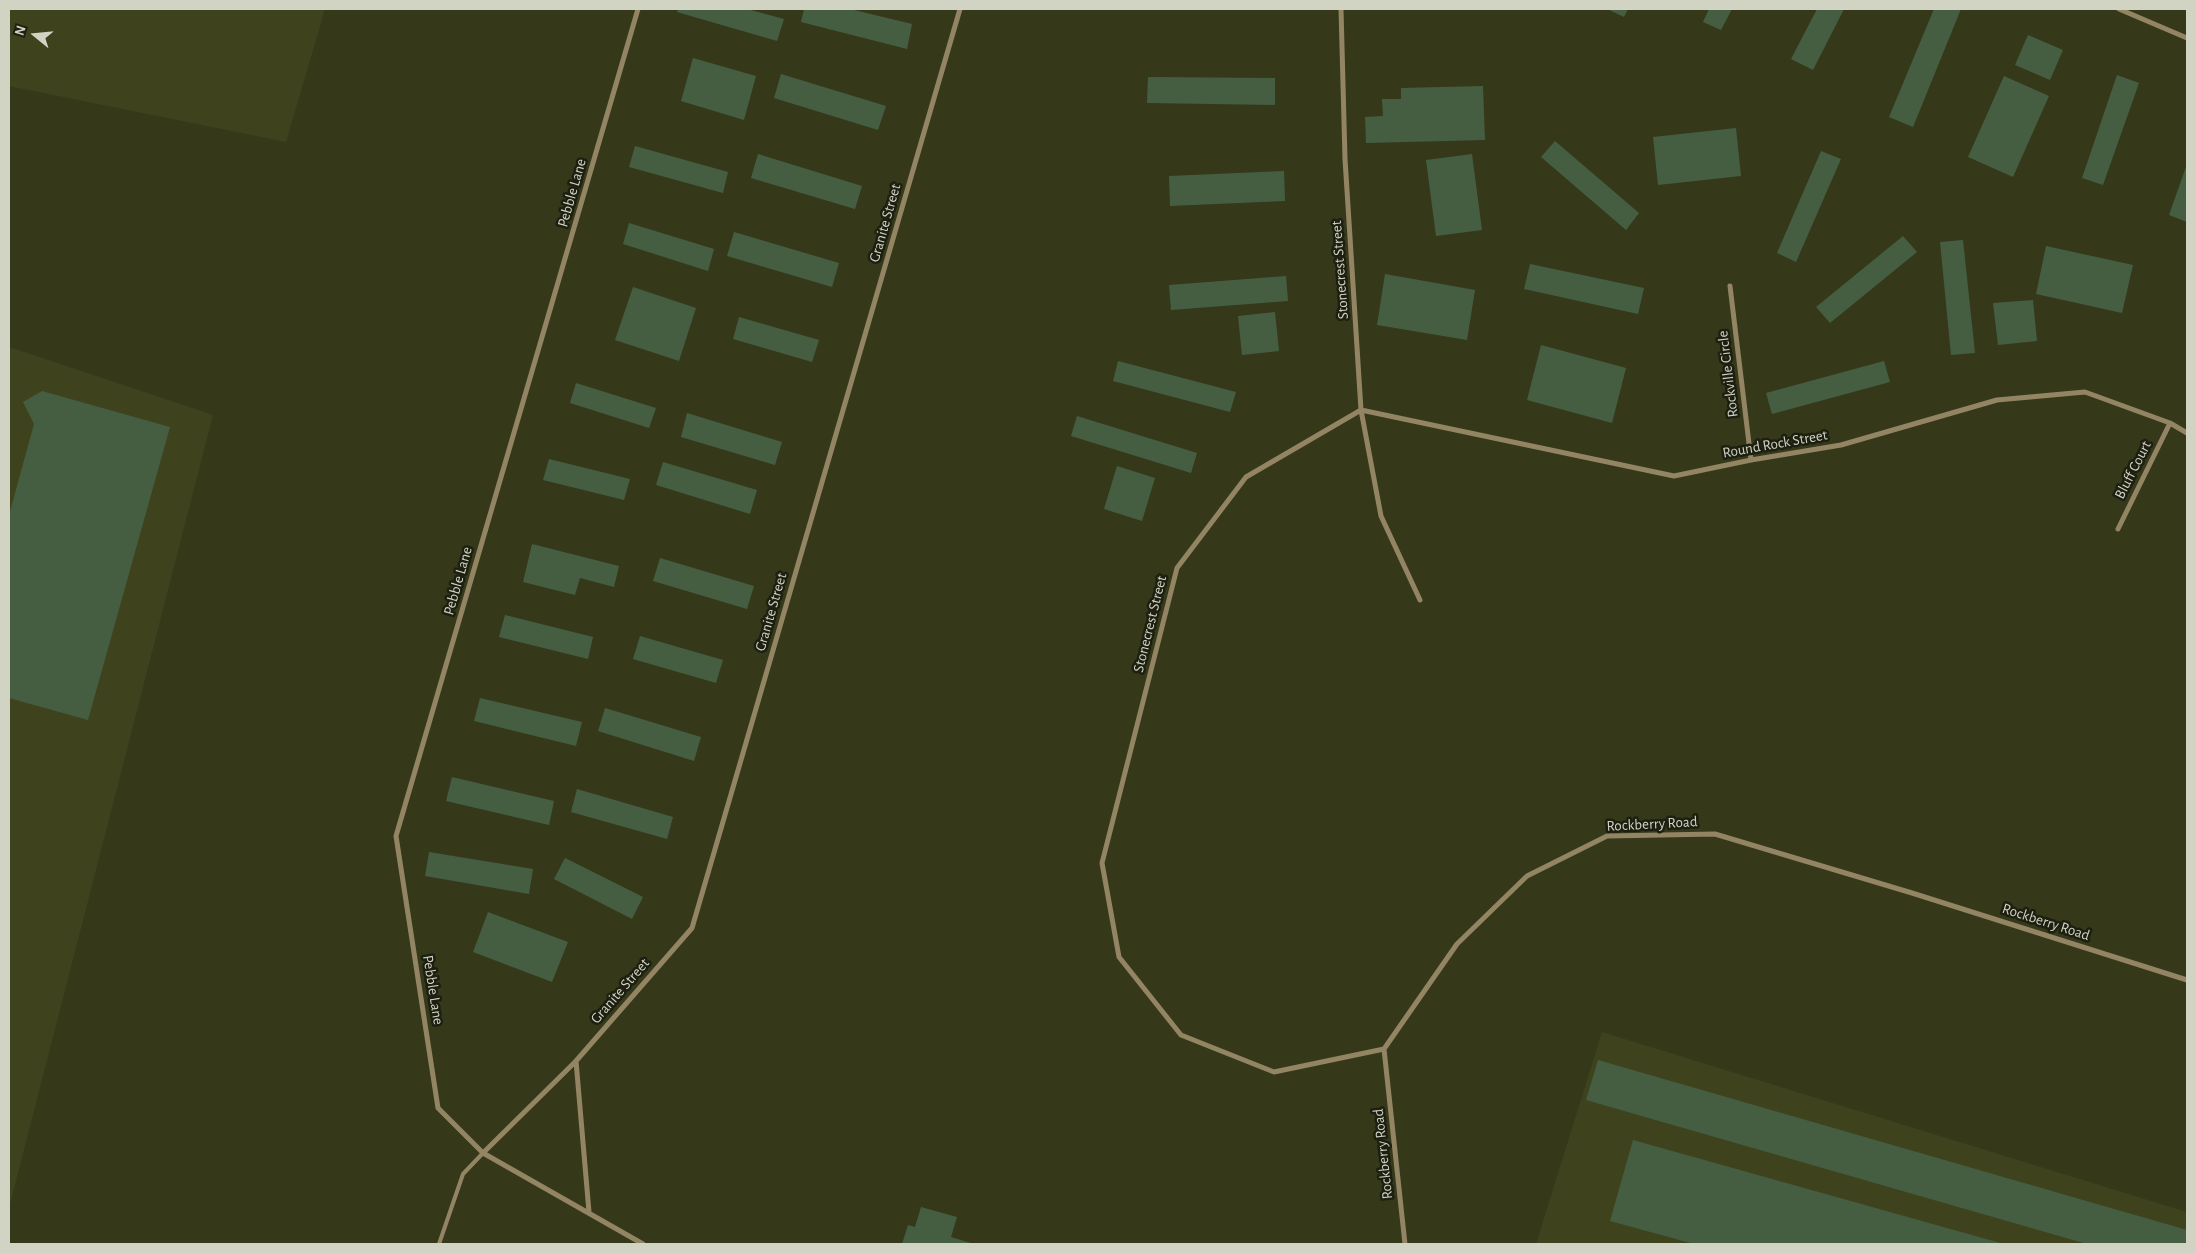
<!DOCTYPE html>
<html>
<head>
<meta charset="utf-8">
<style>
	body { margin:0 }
	#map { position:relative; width:2196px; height:1253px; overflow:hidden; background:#35391a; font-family:"Alegreya Sans",sans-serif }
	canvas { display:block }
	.frame { position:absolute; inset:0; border:10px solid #d1d4c2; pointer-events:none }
	.north { position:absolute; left:10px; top:10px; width:50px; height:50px; -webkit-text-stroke:4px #1d1f11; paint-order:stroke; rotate:287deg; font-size:14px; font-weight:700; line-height:20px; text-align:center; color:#d1d4c2 }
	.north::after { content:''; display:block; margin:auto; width:18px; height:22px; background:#d1d4c2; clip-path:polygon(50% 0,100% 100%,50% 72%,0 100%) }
</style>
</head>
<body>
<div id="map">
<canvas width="2196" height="1253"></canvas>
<div class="frame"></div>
<div class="north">N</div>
</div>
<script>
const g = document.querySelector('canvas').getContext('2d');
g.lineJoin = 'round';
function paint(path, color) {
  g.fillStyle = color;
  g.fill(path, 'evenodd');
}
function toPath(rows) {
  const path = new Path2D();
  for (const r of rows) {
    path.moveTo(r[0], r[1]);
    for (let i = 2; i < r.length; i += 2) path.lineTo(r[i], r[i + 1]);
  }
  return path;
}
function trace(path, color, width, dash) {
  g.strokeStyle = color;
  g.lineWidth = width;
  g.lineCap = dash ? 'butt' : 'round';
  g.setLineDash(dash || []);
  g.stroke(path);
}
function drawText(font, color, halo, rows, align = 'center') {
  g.font = font + ' "Alegreya Sans",sans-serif';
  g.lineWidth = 5;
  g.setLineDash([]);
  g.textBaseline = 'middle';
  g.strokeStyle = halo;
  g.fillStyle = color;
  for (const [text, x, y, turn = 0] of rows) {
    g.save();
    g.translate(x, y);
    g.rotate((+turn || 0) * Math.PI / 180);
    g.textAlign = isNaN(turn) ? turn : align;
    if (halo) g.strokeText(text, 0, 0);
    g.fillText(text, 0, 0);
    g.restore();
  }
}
const built = toPath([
	[9,9,325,9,286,142,9,86],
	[9,347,213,415,9,1208],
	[1602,1032,2187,1212,2187,1244,1536,1244]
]);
const building = toPath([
	[678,9,747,9,784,19,777,41,677,12],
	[804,9,850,9,912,24,907,49,801,22],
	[1607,9,1628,9,1624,17],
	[1709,9,1732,9,1721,30,1703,22],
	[1817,9,1844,9,1813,70,1791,59],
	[1934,9,1961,9,1913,127,1889,117],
	[2028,35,2063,50,2050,80,2015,65],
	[693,58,756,76,744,120,681,101],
	[781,74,886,106,878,130,774,98],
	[2117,75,2139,83,2103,185,2082,178],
	[2004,76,2049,96,2013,177,1968,157],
	[1148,77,1275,78,1275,105,1147,103],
	[1483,86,1485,140,1366,143,1365,117,1383,116,1382,99,1401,99,1401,88],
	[1736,128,1741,176,1658,185,1653,137],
	[1555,141,1639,213,1626,230,1541,157],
	[635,146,728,172,723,193,629,167],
	[1821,151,1841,159,1796,262,1777,253],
	[758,154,862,186,855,209,751,178],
	[1472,154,1482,230,1436,236,1426,160],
	[2187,164,2187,222,2169,215],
	[1284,171,1285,201,1170,206,1169,176],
	[629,223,714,249,708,271,623,244],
	[734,232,839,263,832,287,727,256],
	[1903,236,1917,252,1830,323,1816,307],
	[1963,240,1975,353,1951,355,1940,242],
	[2046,246,2133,265,2122,313,2036,294],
	[1530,264,1644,288,1638,314,1524,289],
	[1385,274,1475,290,1467,340,1377,325],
	[1286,276,1288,301,1171,310,1169,285],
	[633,287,696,308,679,361,615,340],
	[2033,300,2037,341,1998,345,1993,303],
	[1275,312,1279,351,1242,355,1238,316],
	[739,317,819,340,812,362,733,339],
	[1541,345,1626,368,1612,423,1527,400],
	[1118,361,1236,392,1230,412,1113,381],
	[1884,361,1890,382,1772,414,1766,393],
	[576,383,656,408,649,428,570,403],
	[42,391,170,427,88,720,9,698,9,515,34,424,23,402],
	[687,413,782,442,775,465,681,437],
	[1077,416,1197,453,1191,473,1071,436],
	[549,459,630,479,624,500,543,480],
	[663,462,757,490,750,514,656,485],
	[1117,466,1155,478,1142,521,1104,509],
	[532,544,619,566,614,587,580,578,575,595,523,582],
	[660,558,754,586,747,609,653,581],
	[505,615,593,637,588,659,499,637],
	[640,636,723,660,716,683,633,659],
	[480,698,582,722,576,746,474,721],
	[605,708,701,737,694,761,598,731],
	[452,777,554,801,549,825,446,801],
	[577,789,673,817,667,839,571,812],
	[429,852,533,869,529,894,425,876],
	[565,858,643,897,632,919,554,879],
	[488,912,568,942,552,982,473,952],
	[1598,1060,2187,1230,2187,1244,2087,1244,1586,1100],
	[1633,1140,2004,1244,1694,1244,1610,1221],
	[921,1207,957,1217,951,1237,974,1244,902,1244,908,1225,915,1227]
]);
const service = toPath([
	[439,1244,463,1174,483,1153]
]);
const minor = toPath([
	[638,9,396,836,438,1108,483,1153,643,1244],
	[1341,9,1345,159,1361,410,1246,477,1177,568,1102,863,1119,957,1181,1035,1274,1072,1384,1049],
	[2119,9,2187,38],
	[1730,286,1751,460],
	[2118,529,2170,423],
	[1420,600,1381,516,1361,410,1674,476,1751,460,1841,445,1997,400,2085,392,2170,423,2187,433],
	[576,1061,589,1212],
	[483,1153,576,1061,692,928,960,9],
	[1405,1244,1384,1049,1457,944,1527,876,1607,836,1715,834,1912,893,2187,980]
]);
const streetNames = [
	["Pebble Lane",572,193,-74],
	["Granite Street",885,223,-74],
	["Stonecrest Street",1340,270,-94],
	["Rockville Circle",1728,374,-97],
	["Round Rock Street",1775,444,-10],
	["Bluff Court",2133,470,-63],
	["Pebble Lane",458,581,-74],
	["Granite Street",771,612,-74],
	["Stonecrest Street",1150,624,-76],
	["Rockberry Road",1652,824,-3],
	["Rockberry Road",2046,922,18],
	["Pebble Lane",433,990,81],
	["Granite Street",620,991,-49],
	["Rockberry Road",1383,1154,-96]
];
paint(built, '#3e431d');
paint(building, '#455e42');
trace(service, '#938563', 4);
trace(minor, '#938563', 5);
drawText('15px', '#d1d4c2', '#1d1f11', streetNames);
</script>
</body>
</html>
